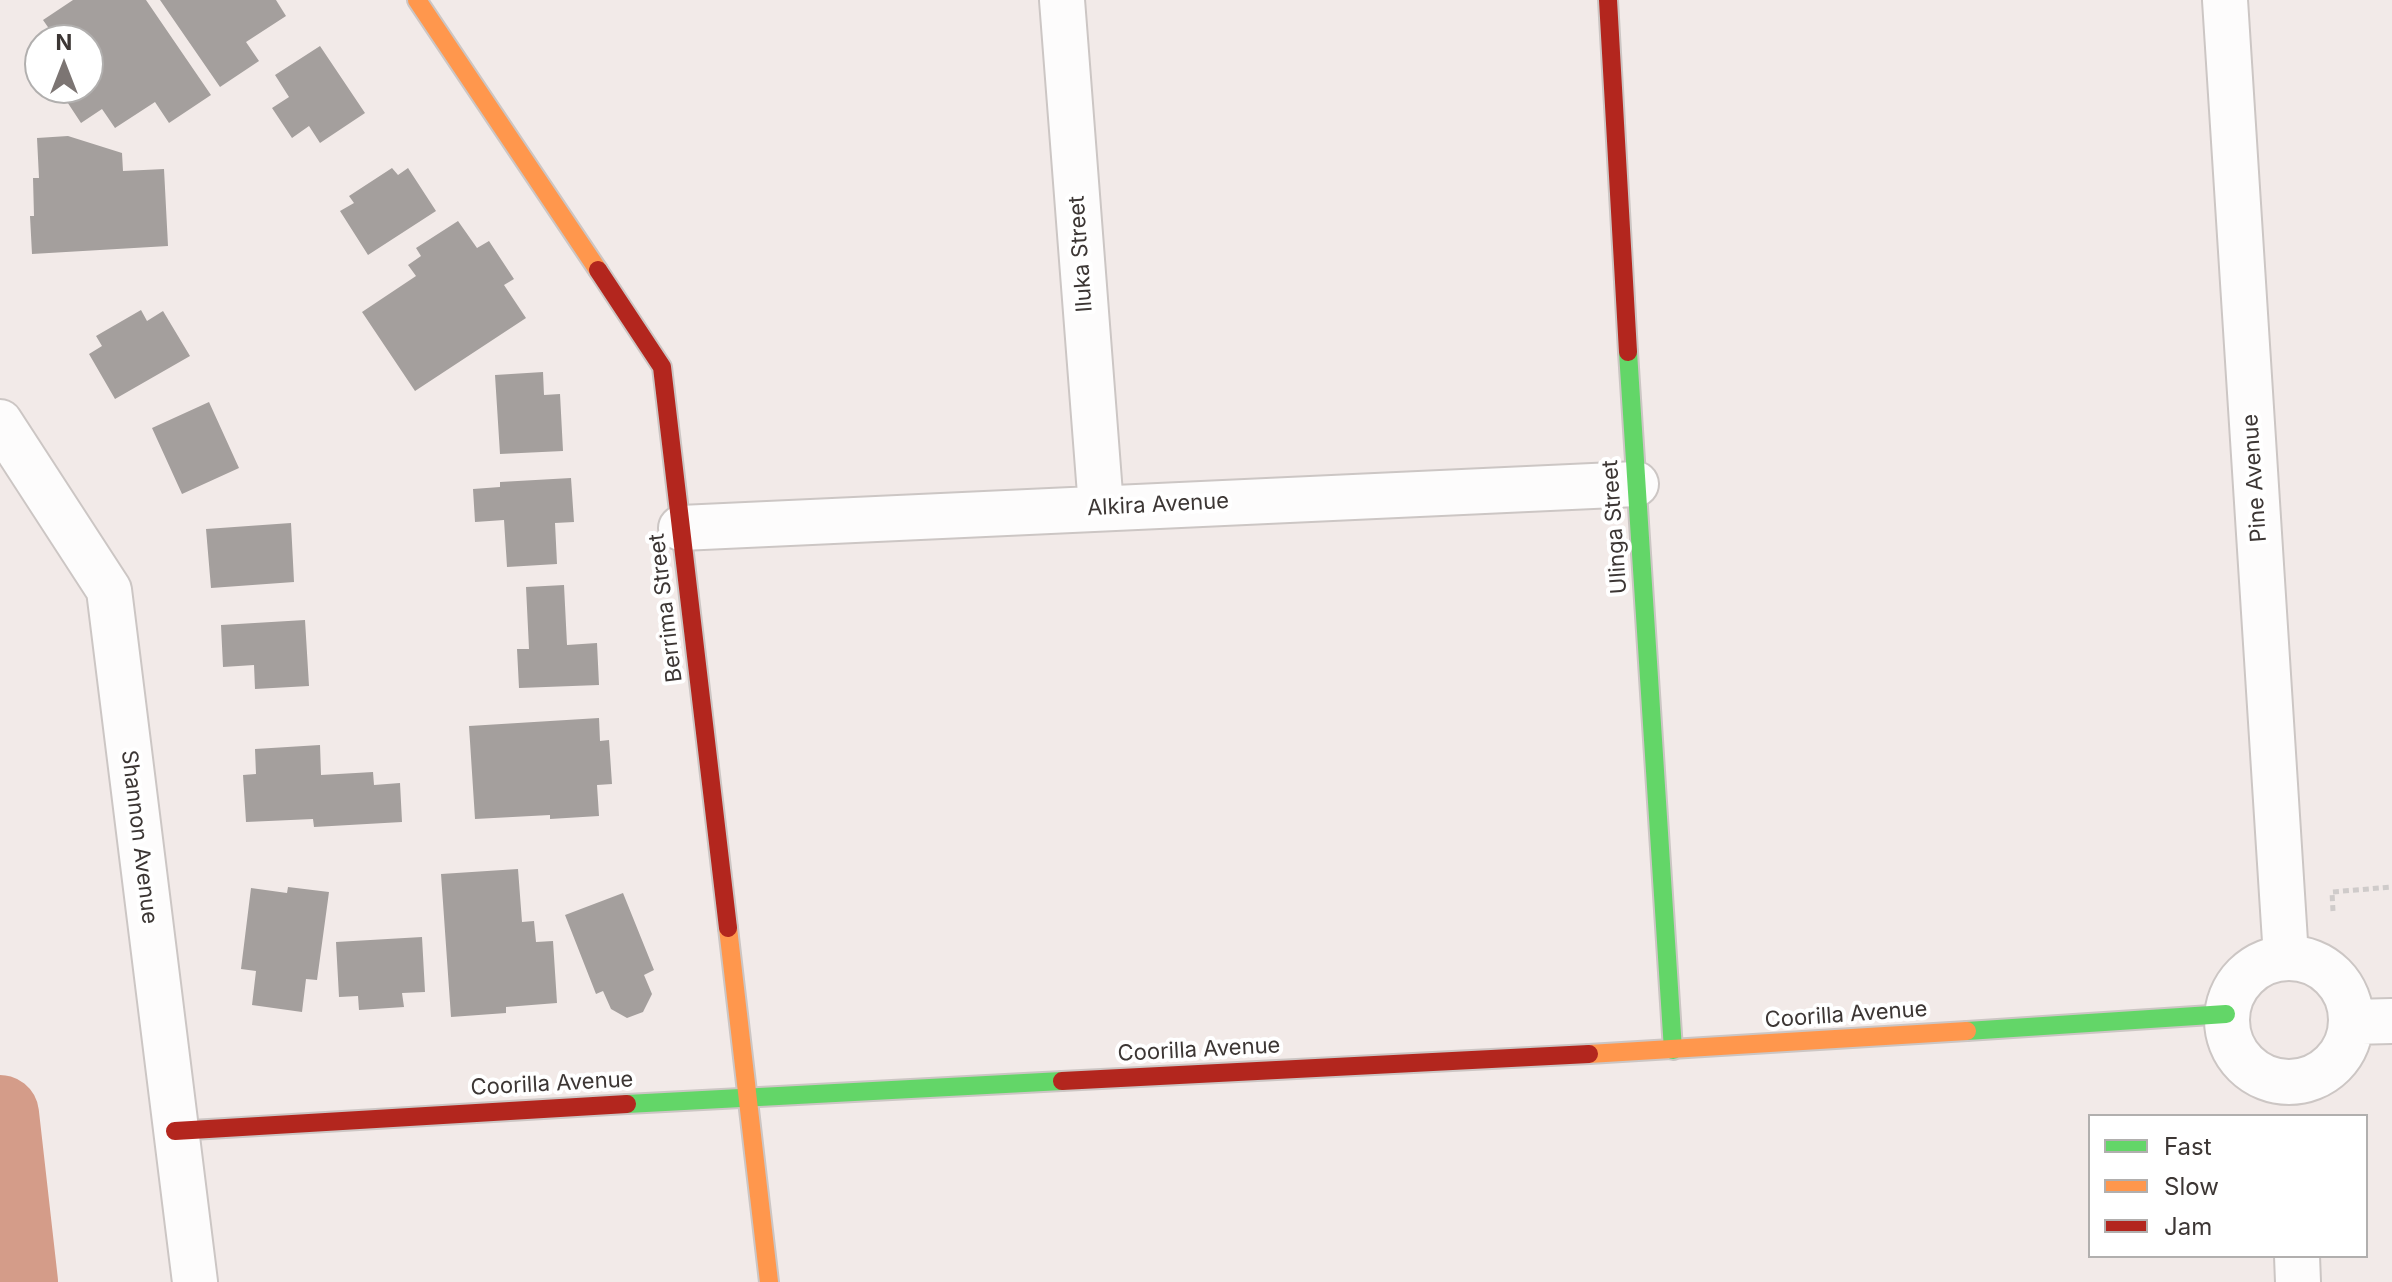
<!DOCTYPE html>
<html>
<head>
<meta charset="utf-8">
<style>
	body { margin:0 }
	#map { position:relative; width:2392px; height:1282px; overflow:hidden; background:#f2eae8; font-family:Inter,sans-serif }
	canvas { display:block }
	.legend { position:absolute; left:2088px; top:1114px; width:280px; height:144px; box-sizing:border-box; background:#fff; border:2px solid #b1afae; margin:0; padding:10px 14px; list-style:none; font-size:24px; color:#3c3634 }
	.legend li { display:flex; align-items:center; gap:16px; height:40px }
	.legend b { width:40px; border:2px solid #b1afae }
	.north { position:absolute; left:24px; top:24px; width:80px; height:80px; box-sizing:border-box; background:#fff; border:2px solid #b1afae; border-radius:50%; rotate:0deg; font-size:22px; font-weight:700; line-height:32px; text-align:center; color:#3c3634 }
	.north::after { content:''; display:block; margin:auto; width:28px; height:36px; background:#7c7573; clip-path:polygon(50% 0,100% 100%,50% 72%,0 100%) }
</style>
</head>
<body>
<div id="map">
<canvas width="2392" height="1282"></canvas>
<ul class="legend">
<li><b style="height:10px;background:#63d668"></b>Fast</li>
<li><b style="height:10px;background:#ff974d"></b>Slow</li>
<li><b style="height:10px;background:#b3261e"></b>Jam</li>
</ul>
<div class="north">N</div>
</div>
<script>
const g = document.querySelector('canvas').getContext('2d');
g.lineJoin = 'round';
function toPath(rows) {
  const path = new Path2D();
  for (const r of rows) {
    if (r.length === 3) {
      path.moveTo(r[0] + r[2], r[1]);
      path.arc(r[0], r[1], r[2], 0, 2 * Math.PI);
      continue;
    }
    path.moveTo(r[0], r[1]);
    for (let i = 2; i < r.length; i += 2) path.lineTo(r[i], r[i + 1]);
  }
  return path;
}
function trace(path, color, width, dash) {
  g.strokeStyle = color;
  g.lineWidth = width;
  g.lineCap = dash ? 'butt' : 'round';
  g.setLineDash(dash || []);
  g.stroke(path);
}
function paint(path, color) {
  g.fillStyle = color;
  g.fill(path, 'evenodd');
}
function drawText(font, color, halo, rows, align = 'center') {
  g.font = font + ' Inter,sans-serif';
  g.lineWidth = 8;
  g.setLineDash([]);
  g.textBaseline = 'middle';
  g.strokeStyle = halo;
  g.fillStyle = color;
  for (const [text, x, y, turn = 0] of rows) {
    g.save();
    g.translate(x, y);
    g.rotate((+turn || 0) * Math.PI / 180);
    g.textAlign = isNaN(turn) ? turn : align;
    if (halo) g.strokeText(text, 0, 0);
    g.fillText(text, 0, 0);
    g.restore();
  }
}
const river = toPath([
	[0,1114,19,1282]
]);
const building = toPath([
	[73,0,146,0,211,95,169,123,155,102,115,128,102,109,81,123,58,88,88,88,88,40,57,40,43,20],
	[160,0,276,0,286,16,246,42,259,61,220,87],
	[320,46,365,113,320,143,309,126,292,138,272,108,289,97,275,75],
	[68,136,122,153,123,171,164,169,168,246,32,254,30,216,34,216,33,178,39,178,37,138],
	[392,168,398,175,408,168,436,211,368,255,340,211,354,203,349,196],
	[458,221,477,248,489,241,514,279,504,285,526,318,415,391,362,312,416,276,408,265,421,256,416,248],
	[141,310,147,321,163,311,190,356,115,399,89,354,102,346,96,336],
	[543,372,544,395,560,394,563,451,500,454,495,375],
	[209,402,239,468,182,494,152,428],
	[571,478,574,522,555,523,557,564,507,567,504,520,475,522,473,489,500,487,500,482],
	[291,523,294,582,211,588,206,529],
	[564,585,567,645,597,643,599,685,519,688,517,649,529,649,526,587],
	[305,620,309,686,255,689,254,665,223,667,221,625],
	[599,718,600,741,609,740,612,784,597,785,599,816,550,819,550,815,475,819,469,726],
	[320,745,321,775,373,772,374,785,400,783,402,822,314,827,313,819,246,822,243,775,256,774,255,749],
	[518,869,522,922,534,921,536,942,553,941,557,1003,506,1007,506,1013,451,1017,441,874],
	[288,887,329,892,317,980,306,979,302,1012,252,1005,256,971,241,969,251,888,287,893],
	[623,893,654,970,644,975,652,994,643,1012,627,1018,611,1009,603,991,596,994,565,915],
	[422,937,425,992,402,993,404,1007,359,1010,358,996,339,997,336,942]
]);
const path = toPath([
	[2333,911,2332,892,2392,887]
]);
const street = toPath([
	[1062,0,1101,507],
	[2225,0,2286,957],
	[0,422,109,590,195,1282],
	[681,528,1636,484],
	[2289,1020,62],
	[2352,1022,2392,1021],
	[2297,1256,2298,1282]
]);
const fast = toPath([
	[1628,352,1673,1050],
	[1967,1031,2226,1014],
	[627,1104,1062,1081]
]);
const slow = toPath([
	[417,0,598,270],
	[728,928,769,1282],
	[1589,1054,1967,1031]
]);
const jam = toPath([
	[1608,0,1628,352],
	[598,270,662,367,728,928],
	[1062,1081,1589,1054],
	[175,1131,627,1104]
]);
const streetNames = [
	["Iluka Street",1081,254,-94],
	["Pine Avenue",2255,478,-94],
	["Alkira Avenue",1158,505,-3],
	["Ulinga Street",1615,527,-94],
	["Berrima Street",666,608,-97],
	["Shannon Avenue",139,837,83],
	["Coorilla Avenue",1846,1015,-4],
	["Coorilla Avenue",1199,1050,-3],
	["Coorilla Avenue",552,1084,-3]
];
trace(river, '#d49c89', 78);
paint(building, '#a49f9d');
trace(street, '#ccc6c4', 48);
trace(fast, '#ccc6c4', 22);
trace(slow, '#ccc6c4', 22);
trace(jam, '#ccc6c4', 22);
trace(path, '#cfcbca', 5, [6, 4]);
trace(street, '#fdfcfc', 44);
trace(fast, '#63d668', 18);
trace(slow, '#ff974d', 18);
trace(jam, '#b3261e', 18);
drawText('22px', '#3c3634', '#fff', streetNames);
</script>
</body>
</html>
